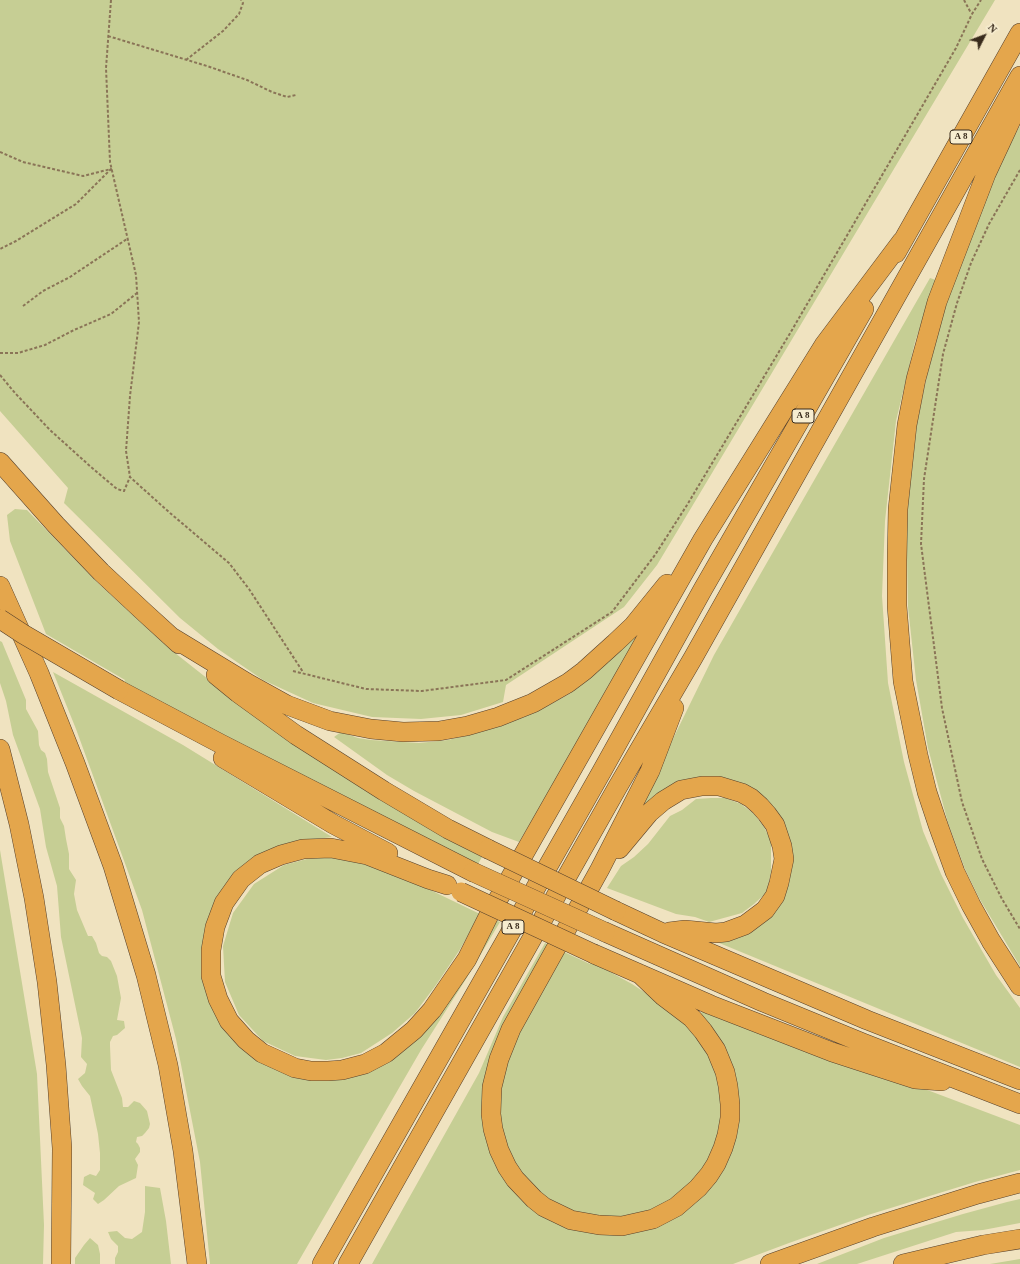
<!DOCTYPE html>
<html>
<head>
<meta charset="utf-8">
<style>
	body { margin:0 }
	#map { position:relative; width:1020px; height:1264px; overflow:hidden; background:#f0e3c0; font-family:Georgia,serif }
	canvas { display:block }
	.north { position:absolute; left:964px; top:16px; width:40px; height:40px; -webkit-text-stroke:3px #f7edd0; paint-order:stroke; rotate:48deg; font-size:11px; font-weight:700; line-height:16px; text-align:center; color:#392b1c }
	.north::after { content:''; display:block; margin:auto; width:14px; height:18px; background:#392b1c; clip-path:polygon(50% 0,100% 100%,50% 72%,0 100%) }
</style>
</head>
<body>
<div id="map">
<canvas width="1020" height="1264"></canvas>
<div class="north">N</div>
</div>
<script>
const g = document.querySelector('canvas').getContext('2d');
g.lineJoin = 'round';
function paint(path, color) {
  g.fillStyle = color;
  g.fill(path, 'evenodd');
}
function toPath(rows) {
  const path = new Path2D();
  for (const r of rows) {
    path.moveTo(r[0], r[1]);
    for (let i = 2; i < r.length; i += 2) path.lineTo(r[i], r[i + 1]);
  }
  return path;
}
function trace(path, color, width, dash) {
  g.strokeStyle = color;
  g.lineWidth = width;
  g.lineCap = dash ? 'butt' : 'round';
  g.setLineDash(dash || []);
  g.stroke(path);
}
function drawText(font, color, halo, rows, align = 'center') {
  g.font = font + ' Georgia,serif';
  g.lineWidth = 3;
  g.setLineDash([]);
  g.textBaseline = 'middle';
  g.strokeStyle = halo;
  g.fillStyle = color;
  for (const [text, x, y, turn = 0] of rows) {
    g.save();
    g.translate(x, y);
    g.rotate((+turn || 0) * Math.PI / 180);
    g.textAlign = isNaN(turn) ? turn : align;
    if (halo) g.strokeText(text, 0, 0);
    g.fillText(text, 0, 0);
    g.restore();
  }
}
const green = toPath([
	[0,0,995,0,657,565,624,607,506,685,503,702,461,715,421,719,372,717,313,703,263,680,218,649,180,618,64,503,68,488,0,411],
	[1020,126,1020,966,979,898,965,869,948,823,928,748,916,680,908,607,907,558,907,507,916,427,927,376,944,311,965,245,991,176],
	[930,278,936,280,915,342,896,421,885,521,882,596,888,683,904,762,923,831,941,874,963,918,996,975,1020,1008,1020,1067,712,940,729,937,789,872,744,786,647,806,641,804,714,655],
	[15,509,27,510,99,584,170,649,232,698,454,842,482,857,478,864,279,765,124,682,125,680,46,634,10,541,7,515],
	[649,617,579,742,519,842,492,832,414,791,387,775,334,737,341,732,358,738,371,740,419,743,448,740,469,735,524,717,551,704,571,693,570,688],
	[0,641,2,642,26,700,26,709,38,731,39,745,41,750,45,753,47,759,48,772,60,808,60,818,64,826,66,839,69,854,69,869,76,880,74,894,77,910,88,936,92,936,96,943,99,953,102,956,107,957,111,961,117,976,121,998,117,1020,124,1021,125,1028,117,1035,113,1036,110,1042,110,1046,111,1070,122,1098,123,1107,128,1107,134,1101,140,1103,147,1111,150,1124,149,1128,145,1133,142,1136,137,1137,136,1142,138,1144,140,1148,140,1152,135,1159,138,1165,136,1178,119,1186,104,1200,98,1204,93,1199,95,1193,83,1185,84,1177,90,1174,96,1176,100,1170,100,1153,98,1134,90,1096,82,1086,78,1079,85,1073,87,1064,81,1057,82,1038,61,937,57,886,46,847,40,809,13,735,6,701,0,683],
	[53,672,183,745,332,837,288,843,274,848,257,857,204,957,258,1058,372,1067,495,920,500,922,466,979,421,1050,297,1264,210,1264,200,1162,176,1039,142,910,76,729],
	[711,798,725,798,741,804,754,814,764,827,771,841,771,872,767,892,754,904,742,913,709,922,695,917,676,914,607,888,621,866,634,857,648,844,670,816,682,810,696,799],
	[0,850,37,1074,44,1225,43,1264,0,1264],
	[318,856,353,859,391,871,480,914,459,951,436,985,415,1013,392,1033,361,1053,342,1058,326,1060,295,1056,263,1041,239,1015,225,982,223,946,233,913,254,884,284,865],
	[545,943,549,945,483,1099,539,1213,661,1225,735,1136,700,1014,702,1012,704,1011,914,1085,1020,1125,1020,1170,975,1182,868,1215,789,1243,733,1264,372,1264,479,1073,503,1017],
	[564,952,590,964,591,962,594,963,632,984,667,1007,677,1015,704,1044,719,1082,722,1116,714,1150,697,1178,677,1197,645,1213,610,1218,575,1213,548,1199,526,1179,509,1153,499,1118,499,1092,513,1043],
	[145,1186,160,1188,166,1221,171,1264,115,1264,115,1258,118,1252,118,1246,111,1239,108,1232,117,1231,125,1238,132,1239,142,1232,145,1212],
	[1020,1199,1020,1223,983,1230,956,1232,857,1264,817,1264,884,1238,963,1214,1007,1202],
	[90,1238,98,1245,100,1254,100,1264,75,1264,75,1258,84,1245],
	[1020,1259,1020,1264,990,1264]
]);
const path = toPath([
	[111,0,106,68,110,162,136,275,139,322,130,396,126,451,130,477,170,513,229,563,249,589,303,672],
	[964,0,971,13],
	[108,36,207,66,247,80,272,92,287,97,296,95],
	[186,60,223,31,239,14,243,3,241,0],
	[0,152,23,162,83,176,111,169,76,204,16,241,0,249],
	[1020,170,989,224,971,263,957,303,943,354,924,479,921,544,942,708,962,802,982,859,1002,899,1020,929],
	[23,306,43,291,70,277,127,239],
	[0,353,18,353,45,345,74,330,111,314,137,293],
	[0,375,15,393,50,430,91,467,117,489,124,491,130,477],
	[293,671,366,689,422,691,506,680,612,612,655,555,687,505,792,330,956,48,972,14,981,0]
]);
const highway = toPath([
	[1020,101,986,174,937,302,916,379,907,425,898,509,897,560,897,606,903,681,918,755,927,792,938,825,955,872,971,905,991,941,1020,986],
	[896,253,1020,33],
	[0,462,56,525,101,572,145,613,179,644],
	[0,586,39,673,75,763,113,866,146,975,168,1065,183,1151,197,1264],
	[170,636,249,684,287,705,330,721,371,729,403,732,439,731,467,726,498,717,533,703,568,683,584,671,615,643,633,626,667,584],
	[216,675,238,693,296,735,384,791,448,829,488,849],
	[119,690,221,744,473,872],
	[0,749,19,824,34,898,47,982,56,1065,62,1148,61,1264],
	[223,758,333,824,388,853],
	[619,849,649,813,663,801,681,790,702,786,719,786,742,793,751,798,760,806,767,814,775,825,782,846,784,859,779,883,775,896,765,910,745,925,726,932,716,933,685,930,669,932],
	[447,885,428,879,367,855,331,848,303,849,281,855,260,864,241,879,224,903,215,927,211,950,211,976,218,999,229,1021,246,1040,262,1053,295,1068,311,1071,328,1071,342,1070,365,1064,386,1053,414,1030,432,1010,467,959,488,917,703,539,824,345,902,241],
	[616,911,663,933,867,1020,1020,1080],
	[605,932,763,1002,863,1043,1020,1104],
	[594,954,711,1005,832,1052,915,1079,942,1081],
	[641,975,663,996,692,1018,703,1031,716,1050,725,1072,728,1086,730,1104,730,1118,727,1135,723,1148,716,1164,709,1175,698,1188,676,1207,653,1219,622,1226,599,1225,571,1220,544,1207,534,1199,515,1179,507,1167,499,1150,493,1129,491,1114,492,1087,499,1059,511,1029,600,869,650,771,674,708],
	[322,1264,602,771,703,589,864,309],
	[348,1264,617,788,693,658,1020,76],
	[770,1264,873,1227,978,1194,1020,1183],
	[903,1264,983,1245,1020,1239]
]);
const highwayBridge = toPath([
	[0,619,23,634,119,690],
	[488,849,616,911],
	[473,872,605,932],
	[461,892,594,954]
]);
const shields = [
	[961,137,22],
	[803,416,22],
	[513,927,22]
];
const shieldNames = [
	["A 8",961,137],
	["A 8",803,416],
	["A 8",513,927]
];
paint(green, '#c6ce94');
trace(highway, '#57412c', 20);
trace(path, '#8a7457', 2, [3, 2]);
trace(highway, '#e4a64c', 19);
trace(highwayBridge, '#57412c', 20, []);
trace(highwayBridge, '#e4a64c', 19);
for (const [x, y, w] of shields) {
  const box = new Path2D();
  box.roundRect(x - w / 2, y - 7, w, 14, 3);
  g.fillStyle = '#f7edd0';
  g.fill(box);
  trace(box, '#392b1c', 1);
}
drawText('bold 9px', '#392b1c', null, shieldNames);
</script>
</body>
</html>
